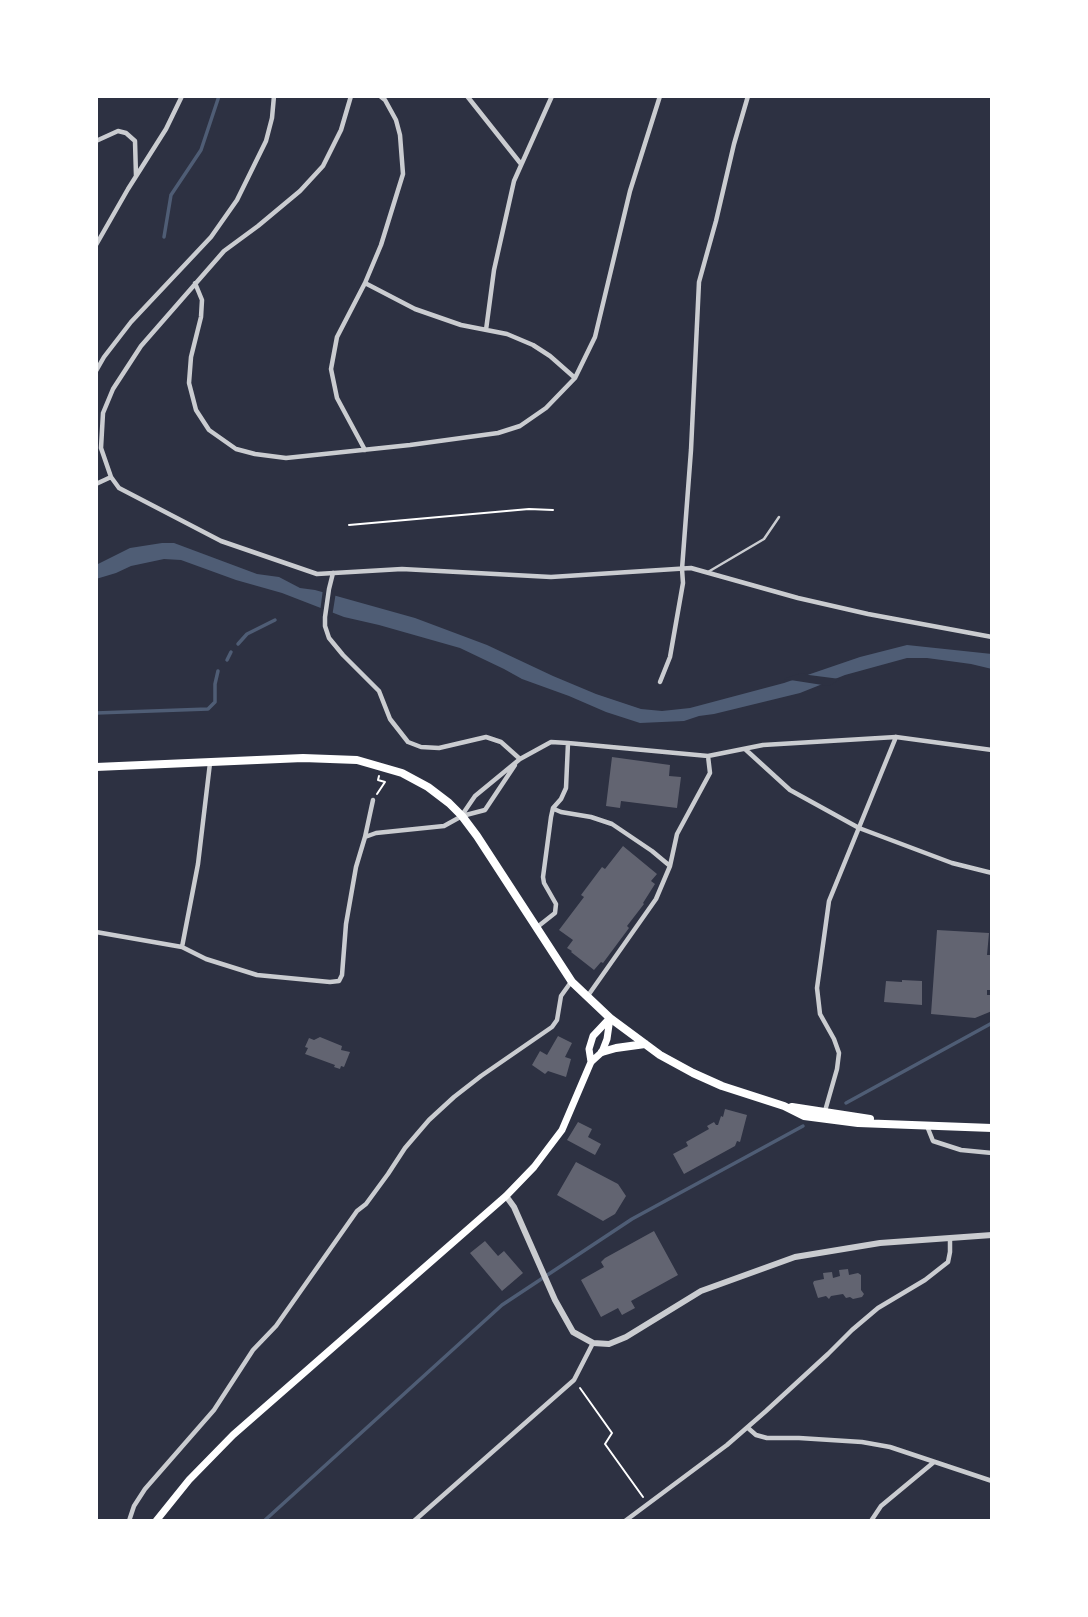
<!DOCTYPE html>
<html>
<head>
<meta charset="utf-8">
<style>
	body { margin:0 }
	#map { position:relative; width:1088px; height:1617px; overflow:hidden; background:#2d3142; font-family:"Source Sans 3",sans-serif }
	canvas { display:block }
	.frame { position:absolute; inset:0; border:98px solid #fff; pointer-events:none }
</style>
</head>
<body>
<div id="map">
<canvas width="1088" height="1617"></canvas>
<div class="frame"></div>
</div>
<script>
const g = document.querySelector('canvas').getContext('2d');
g.lineJoin = 'round';
function paint(path, color) {
  g.fillStyle = color;
  g.fill(path, 'evenodd');
}
function toPath(rows) {
  const path = new Path2D();
  for (const r of rows) {
    path.moveTo(r[0], r[1]);
    for (let i = 2; i < r.length; i += 2) path.lineTo(r[i], r[i + 1]);
  }
  return path;
}
function trace(path, color, width, dash) {
  g.strokeStyle = color;
  g.lineWidth = width;
  g.lineCap = dash ? 'butt' : 'round';
  g.setLineDash(dash || []);
  g.stroke(path);
}
const water = toPath([
	[162,543,174,543,257,574,279,577,300,588,315,590,415,618,487,645,553,676,596,694,641,709,662,711,690,708,784,683,860,657,907,645,992,654,992,669,971,664,927,658,907,658,845,675,800,693,714,714,699,716,684,721,640,723,606,712,569,696,522,679,504,669,460,648,379,625,344,617,282,593,236,580,181,560,164,559,131,566,116,573,96,579,96,565,130,548]
]);
const pier = toPath([
	[323,589,336,592,332,617,320,612],
	[801,673,809,675,840,679,829,686,784,679]
]);
const stream = toPath([
	[164,237,171,195,201,150,219,96],
	[238,644,247,634,275,620],
	[227,660,231,652],
	[96,713,208,709,215,702,215,684,218,671],
	[846,1103,992,1023],
	[264,1521,502,1305,632,1219,803,1126]
]);
const building = toPath([
	[612,757,670,765,669,776,681,777,677,808,621,801,620,808,606,806],
	[623,846,657,874,651,881,655,884,643,903,644,904,627,926,629,928,603,963,601,962,594,970,571,952,572,951,567,948,573,940,559,930,584,897,581,895,602,867,605,869],
	[937,930,989,933,987,955,992,955,992,990,987,990,987,995,992,995,992,1011,975,1018,931,1014],
	[902,980,922,981,922,1005,884,1002,886,981,902,982],
	[558,1036,572,1043,565,1057,571,1059,566,1077,548,1071,545,1074,532,1065,540,1051,547,1055],
	[320,1037,342,1046,341,1050,350,1052,344,1067,341,1066,340,1069,334,1067,335,1065,305,1054,308,1048,305,1047,309,1038,314,1040],
	[725,1109,747,1115,740,1142,737,1141,735,1146,684,1174,673,1154,688,1146,686,1142,709,1129,707,1126,714,1122,716,1125,718,1125,721,1116,723,1117],
	[578,1122,592,1129,588,1137,601,1144,595,1155,567,1140],
	[576,1162,618,1184,626,1196,615,1214,603,1221,557,1195],
	[654,1231,678,1275,631,1301,635,1308,622,1315,618,1308,601,1317,581,1280,604,1267,601,1262,605,1258],
	[485,1241,498,1256,504,1251,523,1273,502,1291,470,1253],
	[848,1269,849,1275,858,1273,861,1275,861,1290,864,1294,862,1297,853,1299,850,1297,846,1298,843,1294,831,1296,829,1299,826,1296,818,1298,813,1283,814,1281,824,1279,823,1273,832,1272,833,1278,840,1276,839,1270]
]);
const path = toPath([
	[349,525,529,509,553,510],
	[377,794,385,782,378,780,379,776],
	[580,1388,612,1433,605,1444,643,1497]
]);
const service = toPath([
	[708,572,764,539,779,517]
]);
const minor = toPath([
	[467,96,521,164],
	[96,141,118,131,126,133,135,141,136,176],
	[96,245,128,189,166,129,182,96],
	[195,283,202,300,201,317,191,357,189,383,196,410,209,430,236,449,255,454,286,458,410,445,498,433,520,426,546,408,575,378,595,337,630,191,660,96],
	[365,283,415,309,461,325,507,334,533,345,550,356,575,378],
	[486,330,494,270,514,181,552,96],
	[96,371,104,357,131,322,211,237,237,200,266,141,272,118,274,96],
	[365,450,337,398,331,369,337,337,365,283,381,245,403,174,400,135,396,120,385,100,380,96],
	[111,477,101,448,103,413,113,389,141,346,224,251,258,226,300,191,323,166,341,130,351,96],
	[96,484,111,477,119,488,221,541,317,574,402,569,551,577,691,568,798,598,868,614,992,637],
	[333,573,329,589,325,617,325,626,329,638,343,655,379,691,390,719,408,742,421,747,439,748,486,737,501,742,520,759],
	[660,682,670,657,683,583,682,569,691,450,699,282,716,221,734,144,748,96],
	[745,749,790,790,859,828,952,863,992,873],
	[554,809,561,812,591,817,612,824,652,851,670,866],
	[462,815,475,796,520,759,551,742,568,743,708,756,763,745,896,737,992,750],
	[365,837,376,833,444,826,462,816,485,810,515,765],
	[536,928,555,913,556,904,544,883,543,877,551,817,553,808,561,799,566,788,568,743],
	[96,932,182,947,198,864,210,763],
	[182,947,206,959,257,975,330,982,339,981,342,975,346,924,356,867,365,837,373,800],
	[587,997,656,899,670,866,677,834,710,773,708,756],
	[825,1111,837,1069,839,1053,834,1039,820,1014,817,988,829,901,896,737],
	[927,1126,933,1141,961,1150,992,1153],
	[748,1428,756,1435,767,1438,799,1438,862,1442,890,1447,992,1481],
	[129,1521,134,1506,145,1489,214,1410,253,1350,276,1326,357,1211,366,1204,388,1174,405,1148,429,1120,454,1097,481,1076,552,1027,557,1020,561,996,571,982],
	[414,1521,574,1380,593,1343],
	[625,1521,727,1445,766,1411,828,1354,852,1330,878,1308,925,1280,948,1262,950,1252,950,1238],
	[871,1521,881,1506,934,1462]
]);
const tertiary = toPath([
	[506,1196,514,1207,555,1300,573,1332,593,1343,609,1344,626,1337,701,1291,795,1257,880,1243,992,1235]
]);
const secondary = toPath([
	[591,1062,589,1049,593,1036,609,1019],
	[156,1521,189,1480,233,1435,506,1196,534,1167,562,1130,591,1062,602,1052,607,1039,610,1018]
]);
const primary = toPath([
	[96,767,303,758,357,760,402,773,428,787,449,803,462,816,477,836,572,982,610,1018,660,1055,693,1073,722,1086,784,1106,804,1116,858,1123,992,1128],
	[602,1052,616,1048,645,1044],
	[792,1107,870,1119]
]);
paint(water, '#4f5d75');
paint(pier, '#2d3142');
trace(stream, '#4f5d75', 3.5);
paint(building, '#626471');
trace(path, '#fff', 2);
trace(service, '#caccd0', 2.5);
trace(minor, '#caccd0', 4.5);
trace(tertiary, '#caccd0', 6);
trace(secondary, '#fff', 7);
trace(primary, '#fff', 8);
</script>
</body>
</html>
